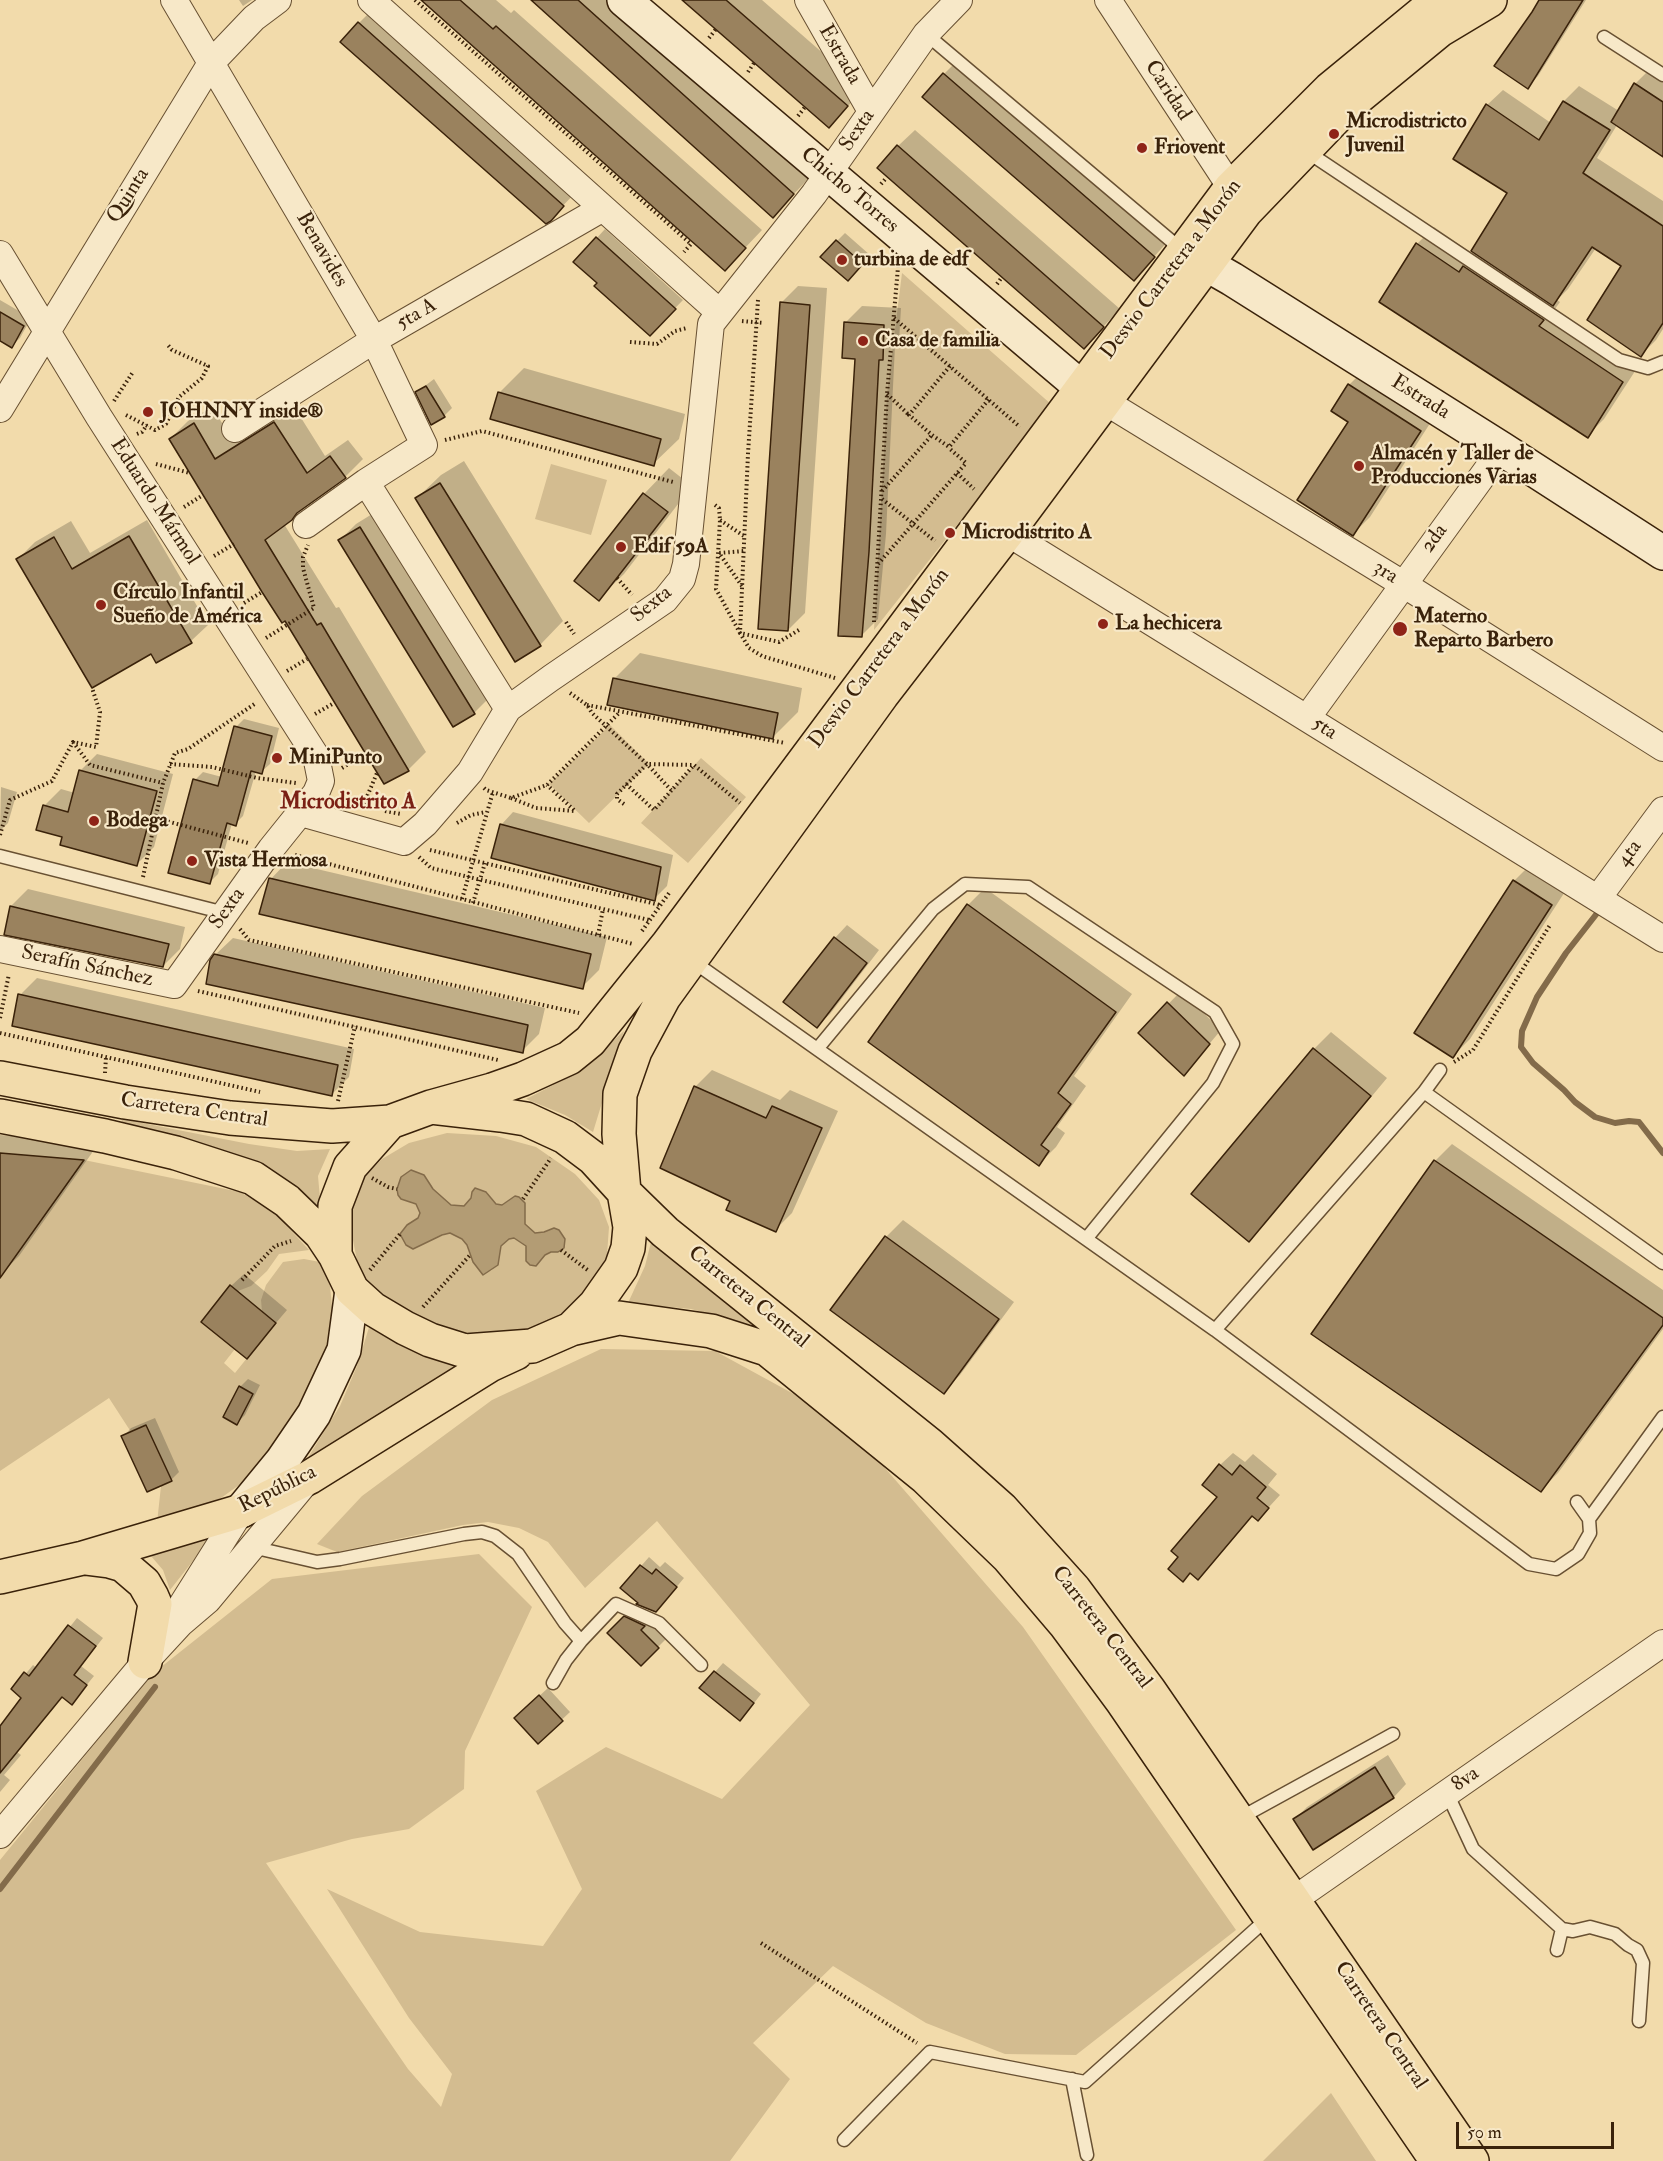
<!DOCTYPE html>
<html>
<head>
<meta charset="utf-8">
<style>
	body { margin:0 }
	#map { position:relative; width:1663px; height:2161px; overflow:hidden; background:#f2dbab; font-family:"IM FELL Double Pica",serif }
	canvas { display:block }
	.scale { position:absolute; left:1456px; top:2122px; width:158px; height:27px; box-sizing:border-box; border:3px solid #3a220a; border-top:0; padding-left:8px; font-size:18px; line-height:21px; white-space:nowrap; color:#3a220a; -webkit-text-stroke:4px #f7e8c8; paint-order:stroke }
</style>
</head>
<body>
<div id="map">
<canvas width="1663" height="2161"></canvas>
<div class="scale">50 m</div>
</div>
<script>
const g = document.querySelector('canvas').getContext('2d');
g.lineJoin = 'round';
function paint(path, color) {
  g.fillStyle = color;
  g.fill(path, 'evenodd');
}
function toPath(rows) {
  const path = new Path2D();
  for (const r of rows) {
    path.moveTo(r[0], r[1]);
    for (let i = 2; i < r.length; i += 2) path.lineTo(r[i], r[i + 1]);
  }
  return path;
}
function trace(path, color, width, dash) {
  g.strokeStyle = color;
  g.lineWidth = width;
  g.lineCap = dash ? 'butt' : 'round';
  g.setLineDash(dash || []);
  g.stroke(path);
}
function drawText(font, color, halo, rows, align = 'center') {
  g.font = font + ' "IM FELL Double Pica",serif';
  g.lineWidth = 4.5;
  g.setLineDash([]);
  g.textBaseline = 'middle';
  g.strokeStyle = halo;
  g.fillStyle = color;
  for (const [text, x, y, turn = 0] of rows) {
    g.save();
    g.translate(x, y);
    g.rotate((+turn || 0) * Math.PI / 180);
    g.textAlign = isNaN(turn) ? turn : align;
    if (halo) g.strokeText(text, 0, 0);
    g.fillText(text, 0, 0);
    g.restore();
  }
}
const green = toPath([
	[902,273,1052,405,874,630,887,394],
	[551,464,607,480,591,535,535,519],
	[610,725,649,764,589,823,549,784],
	[701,758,746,797,688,863,641,823],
	[624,1031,593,1132,565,1115,526,1099,577,1073],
	[122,1119,249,1144,297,1151,330,1149,318,1176,321,1210,289,1182,121,1127],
	[447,1133,496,1136,536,1147,575,1174,599,1200,609,1227,607,1255,592,1286,566,1311,520,1334,463,1333,419,1322,389,1305,359,1271,351,1230,352,1204,362,1179,382,1159,409,1143],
	[424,1175,433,1189,451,1205,464,1206,471,1198,472,1192,487,1192,496,1204,502,1205,515,1196,525,1203,524,1224,530,1230,535,1233,544,1232,550,1229,551,1252,526,1261,526,1246,514,1238,509,1239,501,1246,492,1270,485,1273,473,1262,467,1245,462,1239,450,1233,433,1239,407,1225,419,1218,420,1213,416,1204,411,1203],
	[84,1160,240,1192,273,1211,309,1250,279,1254,267,1271,251,1286,238,1291,230,1286,201,1321,235,1349,224,1363,235,1373,275,1323,262,1312,261,1300,266,1285,283,1262,304,1259,320,1262,330,1286,335,1336,316,1391,253,1475,221,1498,157,1523,161,1486,172,1481,147,1425,131,1432,109,1398,0,1471,0,1273,3,1274],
	[652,1238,779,1338,743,1323,691,1309,628,1303,645,1266],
	[371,1321,469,1360,299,1472,340,1406,357,1366],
	[601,1349,715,1351,845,1422,1023,1627,1236,1930,1076,2055,1005,2054,926,2023,833,1966,753,2043,790,2079,730,2161,0,2161,0,1860,151,1675,272,1579,479,1554,532,1607,465,1751,464,1789,409,1829,352,1839,266,1863,408,2069,441,2107,452,2074,409,2018,327,1889,420,1932,543,1946,582,1889,536,1791,606,1747,722,1799,810,1705,657,1521,585,1588,548,1542,519,1528,488,1522,463,1525,337,1552,317,1544,362,1496,492,1400],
	[218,1529,170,1590,163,1570,145,1549],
	[1331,2093,1376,2161,1263,2161]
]);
const water = toPath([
	[411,1170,424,1175,433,1189,451,1205,464,1206,471,1198,472,1192,475,1188,486,1192,496,1204,502,1205,515,1196,519,1197,525,1203,525,1224,535,1233,544,1232,554,1228,559,1230,565,1239,564,1248,558,1252,551,1252,545,1255,536,1266,530,1265,526,1261,526,1246,514,1238,509,1239,501,1246,498,1265,483,1275,473,1262,467,1245,462,1239,450,1233,442,1235,413,1249,406,1245,400,1234,407,1225,418,1218,420,1213,416,1204,401,1199,398,1195,397,1189,401,1177,411,1170]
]);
const shadow = toPath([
	[239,0,252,0,243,6],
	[422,0,496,0,511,13,514,10,762,230,725,269],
	[533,0,614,0,810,177,773,216],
	[684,0,762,0,864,89,829,126],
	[1540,0,1586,0,1538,76,1527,87],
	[376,6,580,188,550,219,359,23],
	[961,57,1170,239,1134,279,944,74],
	[1652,67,1663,74,1663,155,1617,125,1597,158,1663,201,1663,329,1656,340,1641,355,1623,266,1596,248,1568,289,1557,300,1560,302,1555,309,1639,365,1604,419,1587,436,1417,244,1434,227,1472,253,1509,193,1487,105,1503,90,1551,123,1564,101,1579,86,1619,111,1635,84],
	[915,130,1120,309,1084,347,898,146],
	[605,229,683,300,650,334,575,262],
	[845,233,870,255,855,271,837,241],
	[798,286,827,288,805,613,788,630,781,303],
	[0,300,31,318,20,338,12,346,0,339],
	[862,306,901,308,899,342,895,345,886,534,878,619,861,636,857,357,845,323],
	[524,368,685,414,679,439,653,464,499,393],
	[1366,368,1436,414,1370,517,1353,534,1349,385],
	[434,379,452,408,444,416,417,392],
	[293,405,325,456,348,440,363,459,345,477,304,506,284,524,336,608,339,607,426,752,408,770,384,782,286,619,170,439,188,421,212,407,234,442],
	[464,461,563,621,540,645,417,498,441,475],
	[669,468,692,486,624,574,598,599,576,581,644,494],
	[377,511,491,696,474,713,339,541,356,524],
	[147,520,208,625,191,641,157,661,152,652,18,559,35,542,71,521,90,553],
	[640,653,802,688,798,712,773,737,614,679],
	[244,719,279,728,270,764,261,772,256,771,243,816,235,824,232,823,218,874,210,882,195,780,203,772,222,777,236,727],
	[97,754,173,774,154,847,137,864,64,836,44,806,61,789,75,793,80,771],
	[1,787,17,792,8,823,0,831],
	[513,812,673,855,667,886,654,899,501,825],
	[287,862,607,937,599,970,582,987,261,913,268,882],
	[1531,864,1568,887,1470,1039,1453,1056,1417,1032,1514,881],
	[985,888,1132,994,1074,1076,1086,1086,1057,1127,1065,1133,1056,1147,1039,1164,870,1041,968,905],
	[28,889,185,927,180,949,163,966,11,906],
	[847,925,879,950,830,1014,817,1026,835,938],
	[233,938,545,1008,539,1034,522,1051,215,955],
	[37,978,354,1049,349,1077,332,1094,20,995],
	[1181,991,1221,1030,1184,1074,1140,1033],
	[1331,1032,1387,1078,1266,1223,1249,1240,1194,1194,1314,1049],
	[712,1070,780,1100,790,1090,838,1111,792,1213,775,1230,732,1200,695,1087],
	[0,1135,99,1143,19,1256,2,1273,0,1271],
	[1452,1144,1663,1290,1663,1329,1558,1473,1541,1490,1313,1333,1435,1161],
	[903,1220,1014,1302,960,1375,943,1392,832,1310,886,1237],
	[244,1274,287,1310,247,1357,231,1286],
	[248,1379,260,1385,245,1415,237,1423,240,1387],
	[155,1418,179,1472,171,1480,123,1437,131,1428],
	[1233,1453,1245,1462,1253,1454,1277,1474,1268,1485,1280,1495,1258,1519,1219,1497,1220,1465],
	[649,1557,660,1567,665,1562,684,1578,664,1602,622,1588],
	[633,1609,666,1639,641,1664,609,1633],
	[77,1618,103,1638,81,1666,94,1676,72,1703,62,1696,17,1752,21,1755,4,1775,10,1780,0,1792,0,1728,24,1698,13,1689,33,1665,37,1668],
	[723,1663,761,1694,748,1711,701,1688],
	[548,1688,570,1712,538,1742,524,1710],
	[1388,1755,1406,1784,1394,1797,1313,1848,1295,1819,1307,1807]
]);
const stream = toPath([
	[1598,912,1566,953,1537,997,1522,1031,1521,1047,1533,1063,1564,1090,1575,1102,1595,1117,1615,1123,1629,1121,1639,1122,1663,1153],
	[0,1889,155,1687]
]);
const building = toPath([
	[421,0,460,0,493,29,496,26,746,248,725,271,421,0],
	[531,0,578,0,794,194,773,218,531,0],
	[682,0,726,0,848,106,829,128,682,0],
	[1539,0,1583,0,1528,89,1494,66,1532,12,1539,0],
	[358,22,564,206,551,221,546,224,340,42,358,22],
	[943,73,1155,257,1134,281,922,97,943,73],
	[1634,83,1663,102,1663,157,1611,122,1634,83],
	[1563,101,1610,130,1583,173,1663,226,1663,323,1641,357,1587,320,1621,266,1592,247,1553,306,1471,251,1507,193,1453,159,1486,104,1539,140,1563,101],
	[897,145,1104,327,1084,349,877,168,897,145],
	[596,237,676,309,650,336,594,286,597,283,573,262,596,237],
	[836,240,863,264,848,281,820,257,836,240],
	[1416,243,1459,272,1463,266,1544,320,1539,326,1623,382,1588,438,1379,302,1416,243],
	[780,302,810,305,788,631,758,629,780,302],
	[0,312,24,326,12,348,0,341,0,312],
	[844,322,884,325,883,360,879,360,869,552,862,637,838,636,855,359,842,358,844,322],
	[1348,384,1421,431,1353,536,1297,500,1348,422,1331,411,1348,384],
	[426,386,445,417,431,425,415,392,426,386],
	[498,392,661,439,654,466,490,419,498,392],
	[274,422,307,473,330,456,346,478,297,513,292,520,265,540,317,625,321,623,409,771,384,784,285,621,282,623,262,592,169,439,194,423,215,459,274,422],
	[440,483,541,646,515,662,415,498,440,483],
	[643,493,668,512,599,601,574,581,643,493],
	[360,527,475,714,453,727,338,540,360,527],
	[129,536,192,643,156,663,151,654,92,688,16,559,54,537,72,569,129,536],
	[613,678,778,713,773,739,607,705,613,678],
	[234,726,272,736,262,774,251,771,236,826,227,823,210,884,168,873,193,779,218,786,234,726],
	[79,770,157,791,137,866,60,845,62,837,36,830,43,805,68,812,79,770],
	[500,824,661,867,655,901,491,858,500,824],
	[269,878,591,954,583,989,259,914,269,878],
	[1513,880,1552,905,1453,1058,1414,1033,1513,880],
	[967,904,1116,1012,1058,1093,1071,1104,1041,1145,1049,1151,1039,1166,868,1042,967,904],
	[10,906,169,944,163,967,4,935,10,906],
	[834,937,867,963,817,1028,783,1002,834,937],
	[214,954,528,1025,523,1053,206,984,210,960,214,954],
	[18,994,338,1065,332,1096,12,1026,18,994],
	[1167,1002,1210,1044,1184,1076,1138,1033,1167,1002],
	[1313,1048,1371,1096,1249,1242,1191,1194,1313,1048],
	[694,1086,766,1118,772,1106,822,1128,776,1232,726,1210,730,1201,660,1168,694,1086],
	[0,1153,84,1160,0,1278,0,1153],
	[1434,1160,1663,1318,1663,1325,1541,1492,1311,1334,1434,1160],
	[885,1236,999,1319,944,1394,830,1310,885,1236],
	[230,1285,276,1323,247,1359,201,1322,230,1285],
	[239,1386,253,1394,237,1425,223,1417,239,1386],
	[146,1425,172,1481,147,1492,121,1436,146,1425],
	[1219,1464,1232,1475,1240,1465,1266,1487,1257,1498,1269,1508,1258,1521,1252,1516,1198,1580,1190,1573,1183,1582,1168,1569,1178,1557,1171,1551,1217,1497,1202,1485,1219,1464],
	[640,1565,652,1574,656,1569,677,1587,656,1612,636,1604,638,1603,620,1588,640,1565],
	[624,1616,645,1626,641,1630,659,1648,641,1666,607,1633,624,1616],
	[68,1625,96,1646,74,1675,87,1685,72,1705,62,1697,0,1773,0,1726,21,1698,11,1689,24,1672,29,1676,68,1625],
	[714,1671,754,1703,740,1721,699,1688,714,1671],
	[539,1695,563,1721,538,1744,514,1718,539,1695],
	[1375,1767,1394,1798,1313,1850,1293,1819,1375,1767]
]);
const path = toPath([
	[415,0,691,244,684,252],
	[709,38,716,29],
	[748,72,754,63],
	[798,116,805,107],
	[881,184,887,177],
	[964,256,970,250],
	[997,284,1002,277],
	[758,300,748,454,740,633,749,648,762,656,835,678],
	[894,318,1020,427],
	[742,321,764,323],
	[630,342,657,344,675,331,687,328],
	[950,366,909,415,932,435,949,447,989,399],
	[887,394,909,415],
	[114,401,133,372],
	[126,415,155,430,166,424,179,397,202,378,208,366,172,350,167,344],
	[137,434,142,432,147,425],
	[445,440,482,431,673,482],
	[156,464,190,473],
	[957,473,974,489],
	[882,491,932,435],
	[882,499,935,541],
	[715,505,719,508,720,520,716,589,740,633,779,642,799,630],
	[184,507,203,495],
	[720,520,744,536],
	[648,538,665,549],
	[214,556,234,544],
	[878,564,966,463,949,448],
	[617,578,632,595],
	[742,586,719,553,744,551],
	[244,603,262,592],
	[566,622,574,634],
	[874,622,887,394,898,267],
	[266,638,314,608,303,568,303,557,308,545],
	[287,671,307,659],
	[570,693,587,705,592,713,647,764,671,790],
	[587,705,785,743],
	[315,714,334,703],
	[73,742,90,765,163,783],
	[170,764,212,767,257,778,296,783],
	[342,768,365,754],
	[626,784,654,810,694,765],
	[484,788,486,790,511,798,547,785,619,713],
	[511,798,536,808,575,811,547,785],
	[624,804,617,799,617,794,647,764,694,765,740,803],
	[365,807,363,806,377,773],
	[385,811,401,814],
	[155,818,248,843],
	[457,823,471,815,486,812],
	[0,835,10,800,52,781,73,742,96,747,100,712,92,688],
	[430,850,660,905],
	[295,855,633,944],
	[419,857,431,868,649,920],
	[143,877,163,783,175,753,188,749,256,703],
	[462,899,493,792],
	[473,903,485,863],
	[240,929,249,940,579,1013],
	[642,931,669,893],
	[598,935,603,909],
	[198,991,498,1060],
	[0,1018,9,974],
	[0,1033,260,1092],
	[1454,1062,1473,1050,1550,925],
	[105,1073,106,1057],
	[338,1101,355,1026],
	[372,1178,388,1187,397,1189],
	[523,1199,551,1158],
	[561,1250,589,1271],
	[370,1270,400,1234],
	[242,1280,275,1246,291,1241],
	[423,1307,471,1254],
	[761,1943,917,2043]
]);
const lane = toPath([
	[926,34,1182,250],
	[1604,37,1663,75],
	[1306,151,1619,360,1648,368,1663,362],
	[0,856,225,913],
	[691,960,1215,1330,1424,1092,1440,1070],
	[818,1048,933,909,965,884,1028,887,1215,1012,1233,1044,1213,1083,1086,1239],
	[1424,1092,1663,1263],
	[1215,1330,1529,1564,1556,1569,1578,1554,1590,1533,1589,1519,1577,1502],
	[1589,1519,1663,1417],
	[252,1547,317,1562,340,1559,464,1534,482,1532,495,1536,518,1554,565,1623,581,1641],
	[553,1683,566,1660,581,1641,616,1604,659,1623,701,1665],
	[1447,1793,1473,1849,1562,1929,1573,1931,1590,1927,1615,1934,1628,1945,1637,1950,1643,1963,1639,2021],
	[1240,1818,1393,1734],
	[1557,1950,1562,1929],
	[1072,2079,1087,2155],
	[844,2140,930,2052,1085,2082,1268,1918]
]);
const street = toPath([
	[174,0,374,340,424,445,366,482,306,525],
	[371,0,719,312],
	[808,0,871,111],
	[1108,0,1241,203],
	[0,254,99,417,316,756,321,781,316,793,271,849,174,985,0,949],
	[1104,401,1403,584,1663,748],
	[0,409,211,63,254,18,278,0],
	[235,429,374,340,603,208],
	[366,482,508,709],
	[993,524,1663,939],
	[1307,718,1502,449],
	[301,813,404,842,425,824,470,772,508,709,551,678,665,600,682,579,686,564,711,324,814,194,926,34,959,0],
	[1598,898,1663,810],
	[171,1622,241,1511],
	[0,1835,145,1662,181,1623,208,1600,306,1482],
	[1279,1910,1663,1643]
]);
const secondary = toPath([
	[624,0,1082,388,1104,401],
	[1183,251,1232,279,1502,449,1663,553],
	[241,1511,282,1461,314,1414,344,1350,352,1290]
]);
const primary = toPath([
	[0,1078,125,1102,230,1118,332,1126,390,1122],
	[431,1107,492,1090,523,1079,569,1058,590,1041,668,944,1230,189,1330,89,1426,10,1441,0],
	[431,1107,501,1115,526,1119,565,1137,593,1158,624,1192,630,1227,628,1248,621,1268,595,1305,571,1329,532,1346,465,1351,430,1340,405,1328,373,1309,352,1290,335,1255,335,1206,350,1167,390,1122,431,1107],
	[0,1116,105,1136,176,1153,253,1178,287,1201,321,1234,335,1255],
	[571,1329,619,1318,711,1331,767,1349,926,1478,1008,1557,1065,1624,1122,1701,1437,2161],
	[85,1558,109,1561,123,1565,144,1583,152,1597,155,1604,145,1662],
	[0,1577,83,1558,241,1511,310,1477,490,1365,516,1353],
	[1472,2161,1149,1690,1074,1589,1002,1509,929,1444,665,1232,624,1192,619,1134,620,1094,635,1051,664,997,882,695,1007,533,1246,211,1345,108,1440,30,1490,0]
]);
const markers = [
	[1334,134,6,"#8f2418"],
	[1142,148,6,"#8f2418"],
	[842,260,6,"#8f2418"],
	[863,341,6,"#8f2418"],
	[148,412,6,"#8f2418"],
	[1359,466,6,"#8f2418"],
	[950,533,6,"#8f2418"],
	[621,547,6,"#8f2418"],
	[101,605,6,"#8f2418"],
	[1103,624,6,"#8f2418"],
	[1400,629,8,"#8f2418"],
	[277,758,6,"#8f2418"],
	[94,821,6,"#8f2418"],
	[192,861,6,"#8f2418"]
];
const streetNames = [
	["Estrada",839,55,60],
	["Caridad",1167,91,57],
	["Sexta",858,131,-56],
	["Chicho Torres",849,191,40],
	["Quinta",129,196,-58],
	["Benavides",321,250,60],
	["Desvio Carretera a Morón",1172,270,-53],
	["5ta A",417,315,-30],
	["Estrada",1420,398,32],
	["Eduardo Mármol",154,502,57],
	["2da",1435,539,-54],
	["3ra",1385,573,32],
	["Sexta",652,605,-39],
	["Desvio Carretera a Morón",880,659,-53],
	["5ta",1324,729,32],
	["4ta",1630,854,-54],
	["Sexta",228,909,-55],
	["Serafín Sánchez",87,967,12],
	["Carretera Central",194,1111,8],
	["Carretera Central",748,1298,39],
	["República",278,1490,-26],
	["Carretera Central",1101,1628,52],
	["8va",1466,1780,-35],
	["Carretera Central",1380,2026,56]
];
const poiNames = [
	["Microdistricto",1346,122],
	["Juvenil",1346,146],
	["Friovent",1154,148],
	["turbina de edf",854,260],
	["Casa de familia",875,341],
	["JOHNNY inside®",160,412],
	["Almacén y Taller de",1371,454],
	["Producciones Varias",1371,478],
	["Microdistrito A",962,533],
	["Edif 59A",633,547],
	["Círculo Infantil",113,593],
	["Sueño de América",113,617],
	["Materno",1414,617],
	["Reparto Barbero",1414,641],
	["La hechicera",1115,624],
	["MiniPunto",289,758],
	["Bodega",106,821],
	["Vista Hermosa",204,861]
];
const neighbourhoodNames = [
	["Microdistrito A",348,803]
];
paint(green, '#d3bc90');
paint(water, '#b39c74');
trace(water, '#836b4a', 1.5);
paint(shadow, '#0003');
trace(stream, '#836b4a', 6);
paint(building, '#9a825e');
trace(building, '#3a220a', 1.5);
trace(lane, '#685032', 15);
trace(street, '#685032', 28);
trace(secondary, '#3a220a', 36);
trace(primary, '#3a220a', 36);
trace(path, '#3a220a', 4, [1.5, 3]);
trace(lane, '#f7e8c8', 12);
trace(street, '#f7e8c8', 26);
trace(secondary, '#f7e8c8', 33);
trace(primary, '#f2dbab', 33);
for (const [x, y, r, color] of markers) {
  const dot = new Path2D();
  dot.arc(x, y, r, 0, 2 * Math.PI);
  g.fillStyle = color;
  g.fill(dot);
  trace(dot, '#f7e8c8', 2);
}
drawText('21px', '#3a220a', '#f7e8c8', streetNames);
drawText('bold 21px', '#3a220a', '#f7e8c8', poiNames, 'left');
drawText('bold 22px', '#7a1f14', '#f7e8c8', neighbourhoodNames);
</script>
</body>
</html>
